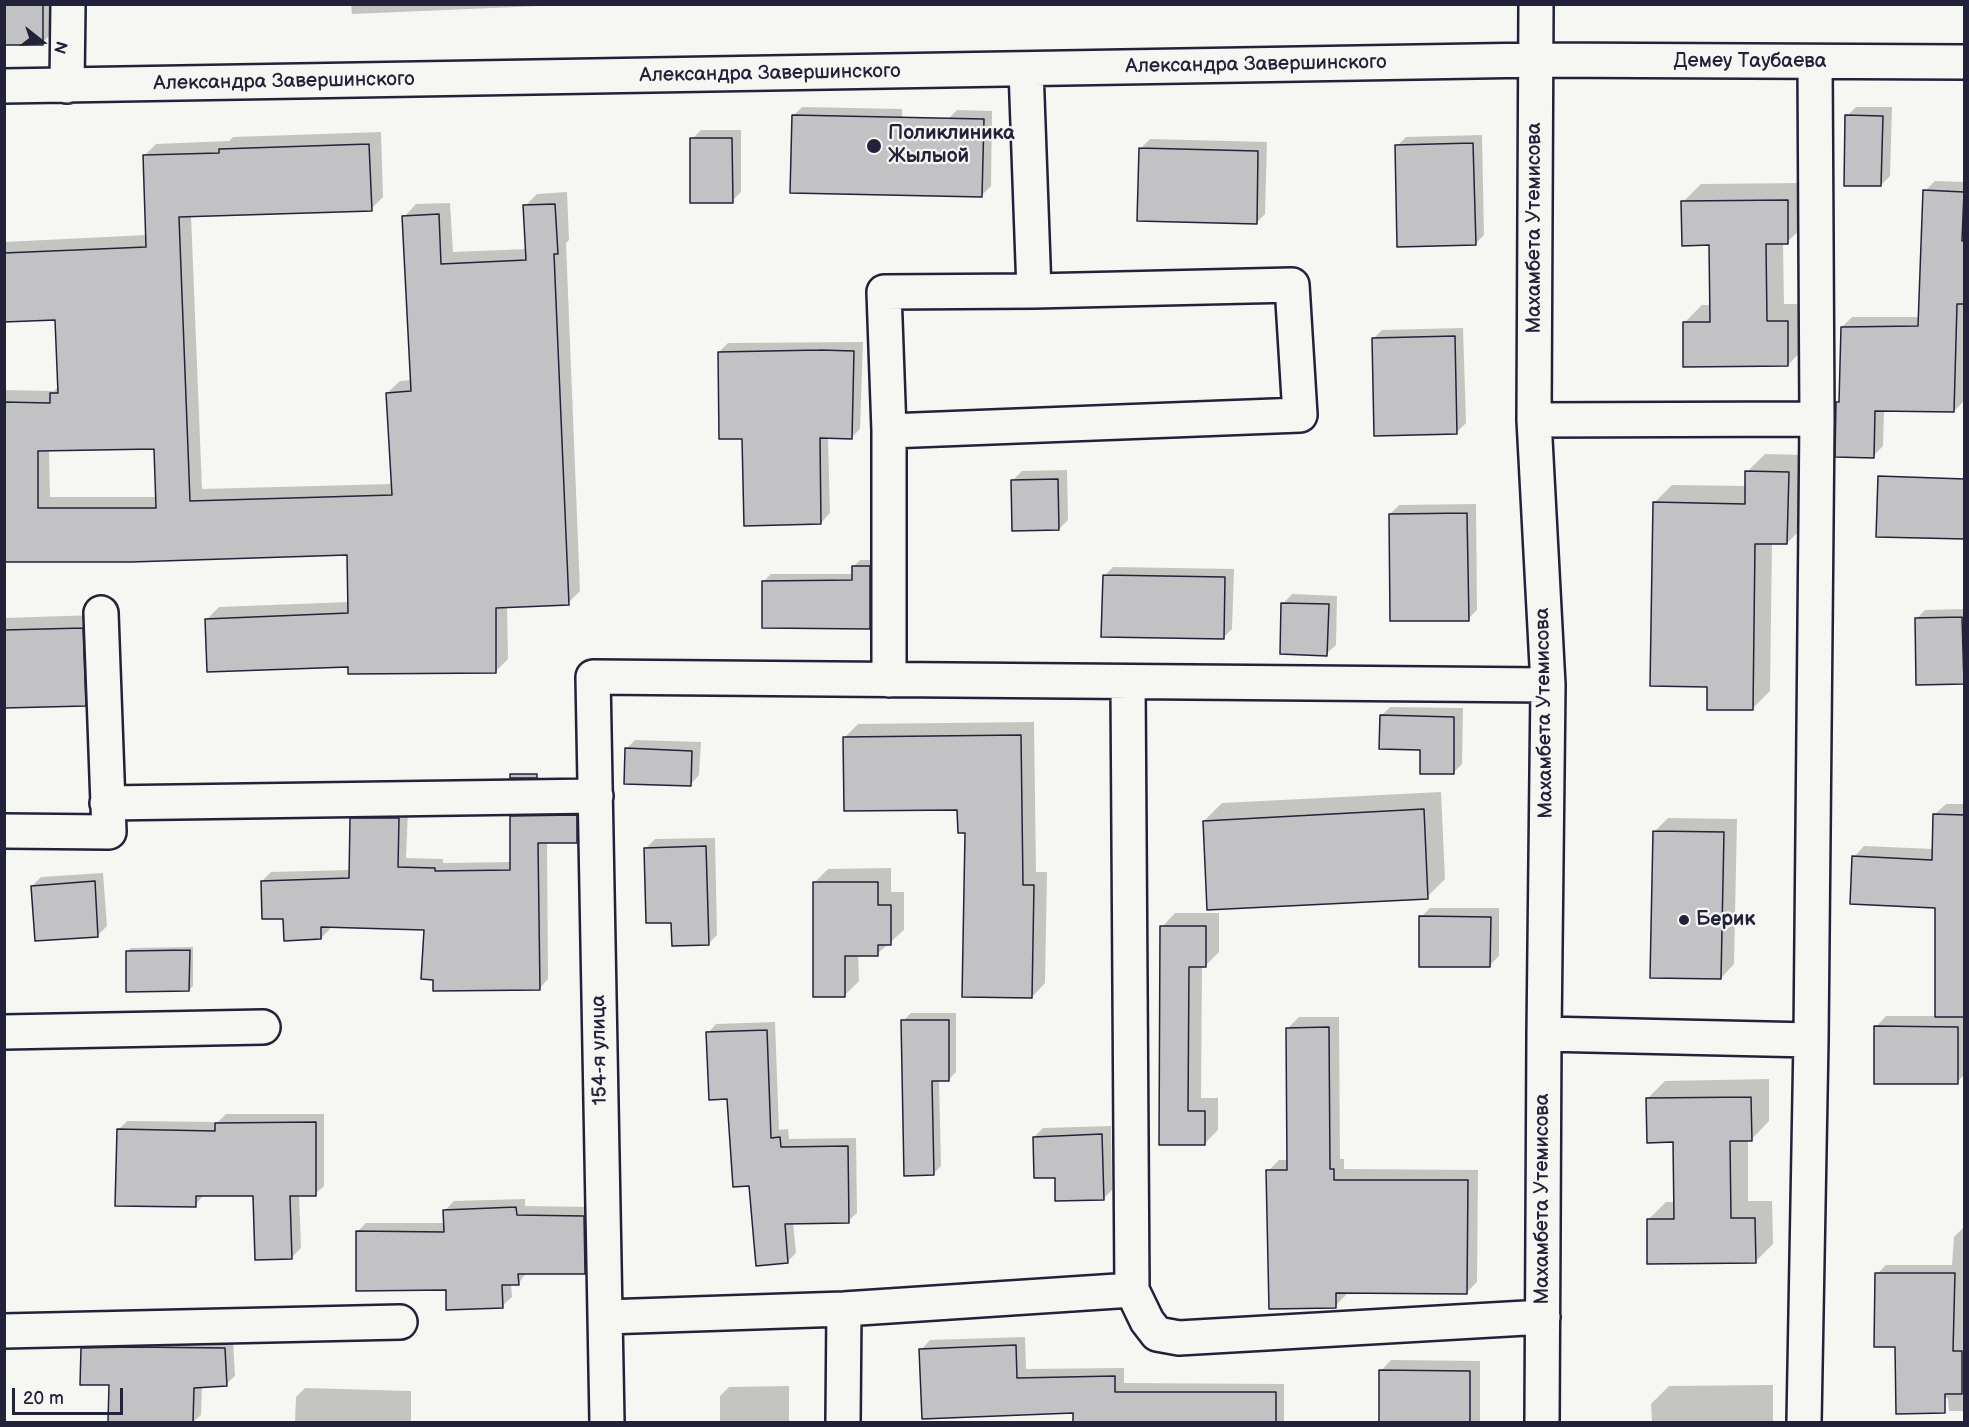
<!DOCTYPE html>
<html>
<head>
<meta charset="utf-8">
<style>
	body { margin:0 }
	#map { position:relative; width:1969px; height:1427px; overflow:hidden; background:#f6f6f2; font-family:"Balsamiq Sans",sans-serif }
	canvas { display:block }
	.frame { position:absolute; inset:0; border:6px solid #22223b; pointer-events:none }
	.north { position:absolute; left:12px; top:12px; width:60px; height:60px; -webkit-text-stroke:4px #f6f6f2; paint-order:stroke; rotate:107deg; font-size:16px; font-weight:700; line-height:24px; text-align:center; color:#22223b }
	.north::after { content:''; display:block; margin:auto; width:21px; height:27px; background:#22223b; clip-path:polygon(50% 0,100% 100%,50% 72%,0 100%) }
	.scale { position:absolute; left:12px; top:1388px; width:111px; height:27px; box-sizing:border-box; border:3px solid #22223b; border-top:0; padding-left:8px; font-size:18px; line-height:21px; white-space:nowrap; color:#22223b; -webkit-text-stroke:4px #f6f6f2; paint-order:stroke }
</style>
</head>
<body>
<div id="map">
<canvas width="1969" height="1427"></canvas>
<div class="frame"></div>
<div class="north">N</div>
<div class="scale">20 m</div>
</div>
<script>
const g = document.querySelector('canvas').getContext('2d');
g.lineJoin = 'round';
function paint(path, color) {
  g.fillStyle = color;
  g.fill(path, 'evenodd');
}
function toPath(rows) {
  const path = new Path2D();
  for (const r of rows) {
    path.moveTo(r[0], r[1]);
    for (let i = 2; i < r.length; i += 2) path.lineTo(r[i], r[i + 1]);
  }
  return path;
}
function trace(path, color, width, dash) {
  g.strokeStyle = color;
  g.lineWidth = width;
  g.lineCap = dash ? 'butt' : 'round';
  g.setLineDash(dash || []);
  g.stroke(path);
}
function drawText(font, color, halo, rows, align = 'center') {
  g.font = font + ' "Balsamiq Sans",sans-serif';
  g.lineWidth = 4.5;
  g.setLineDash([]);
  g.textBaseline = 'middle';
  g.strokeStyle = halo;
  g.fillStyle = color;
  for (const [text, x, y, turn = 0] of rows) {
    g.save();
    g.translate(x, y);
    g.rotate((+turn || 0) * Math.PI / 180);
    g.textAlign = isNaN(turn) ? turn : align;
    if (halo) g.strokeText(text, 0, 0);
    g.fillText(text, 0, 0);
    g.restore();
  }
}
const shadow = toPath([
	[4,4,51,4,51,34,42,43],
	[351,4,587,4,352,14],
	[802,107,902,109,903,184,793,116],
	[1856,107,1892,107,1890,176,1881,185,1847,116],
	[957,110,992,111,991,186,982,195,948,119],
	[701,130,741,130,741,192,732,201,692,139],
	[381,132,383,197,371,209,191,215,202,489,392,484,387,393,400,381,412,380,404,217,416,204,450,203,453,252,527,249,525,206,537,194,567,192,569,240,566,243,580,591,568,603,507,606,508,659,496,671,350,666,207,619,219,607,349,602,349,554,4,561,4,390,54,391,59,386,56,318,4,321,4,242,147,235,144,156,156,144,229,141,233,137],
	[155,448,157,497,50,497,49,449],
	[1482,135,1484,235,1475,244,1397,146,1406,137],
	[1150,139,1267,142,1265,214,1256,223,1141,148],
	[1935,181,1964,182,1964,401,1954,411,1884,410,1883,446,1873,456,1837,403,1841,399,1842,327,1852,317,1920,317,1925,191],
	[1805,183,1805,225,1787,242,1783,243,1784,304,1805,304,1805,347,1788,365,1684,323,1702,305,1711,305,1710,244,1683,202,1701,184],
	[1463,328,1466,423,1457,432,1373,339,1382,330],
	[863,342,860,429,851,438,828,437,830,513,821,523,743,437,719,352,728,343],
	[1765,454,1806,455,1805,525,1787,543,1772,543,1770,691,1752,709,1709,686,1654,503,1672,485,1747,486,1747,472],
	[1067,470,1068,520,1059,529,1013,480,1022,471],
	[1476,504,1477,610,1468,619,1390,514,1399,505],
	[860,560,876,560,876,621,870,628,764,581,771,574,853,574,853,567],
	[1113,567,1234,569,1232,629,1223,638,1104,576],
	[1292,594,1337,596,1336,645,1326,654,1283,604],
	[1964,609,1964,681,1963,683,1916,619,1925,610],
	[96,615,99,691,85,704,4,707,4,618],
	[1390,707,1463,708,1462,764,1453,773,1422,748,1381,716],
	[1034,722,1036,872,1047,872,1045,983,1032,997,958,808,844,738,858,724],
	[635,740,701,742,699,775,690,785,626,749],
	[1441,792,1445,879,1427,897,1204,821,1222,803],
	[1946,804,1964,804,1964,1075,1957,1082,1876,1027,1886,1016,1937,1016,1936,907,1854,857,1864,846,1933,849,1935,814],
	[585,807,586,833,577,842,547,842,548,979,539,989,434,979,426,929,330,926,330,929,321,938,284,917,262,881,271,872,350,870,352,819,361,810,408,810,406,858,443,859,443,863,512,862,512,817,521,808],
	[1668,818,1737,819,1734,964,1721,978,1655,831],
	[715,838,717,935,708,944,673,921,646,848,655,839],
	[891,868,891,892,904,892,904,930,877,954,858,954,859,981,845,995,815,882,828,869],
	[103,873,107,926,98,935,32,886,41,877],
	[1430,908,1499,908,1499,956,1490,965,1421,917],
	[1175,913,1219,913,1219,952,1205,966,1202,966,1201,1098,1218,1098,1218,1130,1204,1144,1161,1144,1162,927],
	[193,947,193,986,189,990,127,952,131,948],
	[911,1013,956,1013,956,1072,948,1080,939,1080,941,1166,934,1173,903,1021],
	[1299,1017,1339,1017,1340,1159,1344,1159,1344,1169,1478,1170,1477,1282,1466,1293,1346,1292,1346,1295,1335,1306,1268,1171,1279,1160,1288,1160,1288,1028],
	[775,1022,779,1130,788,1129,789,1139,856,1138,857,1213,848,1221,793,1222,796,1253,787,1262,751,1185,729,1098,708,1033,716,1024],
	[1769,1079,1769,1121,1752,1139,1748,1139,1748,1201,1772,1201,1773,1244,1755,1262,1648,1220,1666,1202,1675,1202,1675,1140,1647,1099,1665,1081],
	[226,1114,324,1114,324,1186,315,1194,299,1194,301,1248,292,1257,254,1195,204,1195,195,1205,118,1130,127,1121,218,1122],
	[1111,1126,1112,1190,1103,1199,1056,1176,1034,1137,1043,1128],
	[525,1199,525,1206,593,1207,594,1264,585,1273,527,1272,518,1284,511,1284,512,1297,502,1306,447,1289,357,1232,366,1223,445,1223,445,1210,454,1201],
	[1963,1228,1964,1411,1949,1411,1948,1398,1897,1402,1896,1346,1877,1274,1886,1265,1952,1265,1954,1237],
	[1025,1337,1026,1369,1124,1368,1124,1383,1284,1384,1284,1422,1075,1422,1074,1412,921,1350,930,1340],
	[91,1340,233,1340,235,1376,226,1384,202,1386,201,1415,193,1422,109,1422,111,1384,82,1349],
	[1391,1360,1480,1361,1480,1422,1380,1422,1381,1371],
	[1773,1385,1773,1422,1652,1422,1651,1404,1669,1386],
	[789,1386,789,1422,720,1422,720,1396,729,1387],
	[305,1388,411,1391,411,1422,295,1422,296,1397]
]);
const building = toPath([
	[4,4,43,4,43,45,4,45,4,4],
	[792,115,984,119,982,197,790,193,792,115],
	[1845,115,1883,116,1881,186,1844,186,1845,115],
	[690,138,732,138,733,203,690,203,690,138],
	[1473,143,1476,245,1397,247,1395,145,1473,143],
	[369,144,372,211,179,217,190,501,392,495,386,393,411,391,402,216,439,214,441,264,526,260,523,205,555,204,558,254,554,254,569,605,496,608,496,673,348,674,348,667,207,672,205,619,348,613,347,555,131,562,4,562,4,402,50,403,50,393,58,393,55,320,4,322,4,253,146,247,143,155,219,153,219,149,369,144],
	[154,449,156,508,38,508,38,451,154,449],
	[1139,148,1258,151,1257,224,1137,221,1139,148],
	[1923,190,1964,192,1962,241,1965,241,1965,304,1957,304,1954,412,1875,411,1874,458,1835,457,1836,402,1839,402,1841,327,1918,326,1923,190],
	[1788,200,1788,244,1766,244,1767,321,1788,321,1788,366,1683,367,1683,322,1710,322,1709,245,1682,246,1681,201,1788,200],
	[1455,336,1457,434,1374,436,1372,338,1455,336],
	[820,350,854,351,852,439,820,438,821,524,744,526,742,439,719,439,718,352,820,350],
	[1745,471,1789,472,1787,544,1755,544,1753,710,1707,710,1707,687,1650,686,1653,502,1745,504,1745,471],
	[1878,476,1965,479,1965,539,1876,537,1878,476],
	[1058,479,1059,530,1012,531,1011,480,1058,479],
	[1467,513,1469,621,1390,621,1389,514,1467,513],
	[852,566,870,566,870,629,762,628,762,581,852,580,852,566],
	[1103,575,1225,577,1224,639,1101,637,1103,575],
	[1281,603,1329,604,1327,656,1280,654,1281,603],
	[1962,617,1964,684,1916,685,1915,618,1962,617],
	[83,628,86,706,4,708,4,630,83,628],
	[1380,715,1454,717,1454,774,1420,774,1420,750,1379,749,1380,715],
	[1021,735,1023,885,1034,885,1032,998,962,997,965,833,958,833,957,810,844,811,843,737,1021,735],
	[625,748,692,751,691,786,624,784,625,748],
	[510,774,537,774,537,778,510,778,510,774],
	[1424,809,1428,899,1207,910,1203,821,1424,809],
	[1933,814,1965,815,1965,1017,1935,1017,1935,908,1850,904,1852,856,1932,860,1933,814],
	[577,815,577,843,538,843,540,990,433,991,433,980,421,979,424,930,321,927,321,939,284,941,283,919,262,919,261,881,349,878,350,818,399,818,398,867,435,868,435,871,510,870,510,816,577,815],
	[1653,831,1724,832,1721,979,1650,978,1653,831],
	[706,846,709,945,672,946,671,923,646,923,644,848,706,846],
	[95,881,98,937,35,941,31,886,95,881],
	[813,882,878,882,878,905,891,905,891,945,878,945,878,956,845,956,845,997,813,997,813,882],
	[1419,916,1491,917,1490,967,1419,967,1419,916],
	[1160,926,1206,926,1206,967,1189,967,1188,1111,1205,1111,1205,1145,1159,1145,1160,926],
	[190,950,189,991,126,992,126,951,190,950],
	[901,1020,949,1020,949,1081,932,1081,934,1175,904,1176,901,1020],
	[1874,1026,1958,1027,1958,1084,1874,1084,1874,1026],
	[1329,1027,1330,1169,1334,1169,1334,1180,1468,1180,1467,1294,1336,1293,1336,1308,1269,1309,1266,1170,1287,1170,1286,1028,1329,1027],
	[767,1030,771,1138,780,1137,781,1147,848,1146,849,1223,785,1224,788,1263,756,1266,749,1186,733,1187,727,1099,709,1100,706,1032,767,1030],
	[1751,1097,1752,1141,1730,1141,1731,1218,1755,1218,1756,1263,1647,1264,1647,1219,1674,1219,1673,1142,1647,1143,1646,1098,1751,1097],
	[316,1122,316,1196,290,1196,292,1259,255,1260,253,1196,196,1196,196,1207,115,1206,117,1129,215,1131,215,1123,316,1122],
	[1102,1134,1104,1200,1055,1201,1055,1178,1034,1178,1033,1137,1102,1134],
	[516,1207,517,1215,584,1216,585,1274,518,1274,519,1285,502,1285,503,1308,446,1310,446,1290,356,1291,356,1231,444,1232,443,1210,516,1207],
	[1875,1273,1955,1273,1953,1351,1962,1351,1962,1394,1945,1394,1945,1413,1896,1414,1895,1347,1874,1347,1875,1273],
	[1016,1345,1017,1378,1115,1376,1115,1392,1276,1392,1276,1422,1073,1422,1073,1413,922,1419,919,1349,1016,1345],
	[132,1347,225,1348,227,1386,194,1388,193,1422,108,1422,109,1385,80,1385,81,1348,132,1347],
	[1379,1370,1470,1371,1470,1422,1379,1422,1379,1370]
]);
const minor = toPath([
	[1536,4,1534,420,1548,685,1544,1034,1542,1422],
	[4,86,1535,60,1964,62],
	[67,86,68,4],
	[1534,420,1817,419],
	[889,431,1300,415,1292,285,1034,291],
	[889,680,889,431,884,292,1034,291,1026,69],
	[1128,683,1132,1290,1147,1321,1157,1334,1179,1338,1543,1317],
	[107,803,596,796],
	[4,831,109,832,101,613],
	[4,1032,263,1027],
	[1544,1034,1811,1040],
	[605,1317,844,1309,1132,1290],
	[4,1331,400,1322],
	[607,1422,593,677,1548,685],
	[843,1422,844,1309],
	[1804,1422,1811,1040,1817,419,1815,62]
]);
const markers = [
	[874,146,8,"#22223b"],
	[1684,920,6,"#22223b"]
];
const streetNames = [
	["Демеу Таубаева",1750,62],
	["Александра Завершинского",1256,65,-1],
	["Александра Завершинского",770,74,-1],
	["Александра Завершинского",284,82,-1],
	["Махамбета Утемисова",1535,228,-90],
	["Махамбета Утемисова",1545,713,-91],
	["154-я улица",600,1050,-91],
	["Махамбета Утемисова",1543,1199,-90]
];
const poiNames = [
	["Поликлиника",888,134],
	["Жылыой",888,157],
	["Берик",1696,920]
];
paint(shadow, '#0003');
paint(building, '#c2c2c4');
trace(building, '#22223b', 1.5);
trace(minor, '#22223b', 38);
trace(minor, '#f6f6f2', 33);
for (const [x, y, r, color] of markers) {
  const dot = new Path2D();
  dot.arc(x, y, r, 0, 2 * Math.PI);
  g.fillStyle = color;
  g.fill(dot);
  trace(dot, '#f6f6f2', 2);
}
drawText('20px', '#22223b', '#f6f6f2', streetNames);
drawText('bold 20px', '#22223b', '#f6f6f2', poiNames, 'left');
</script>
</body>
</html>
